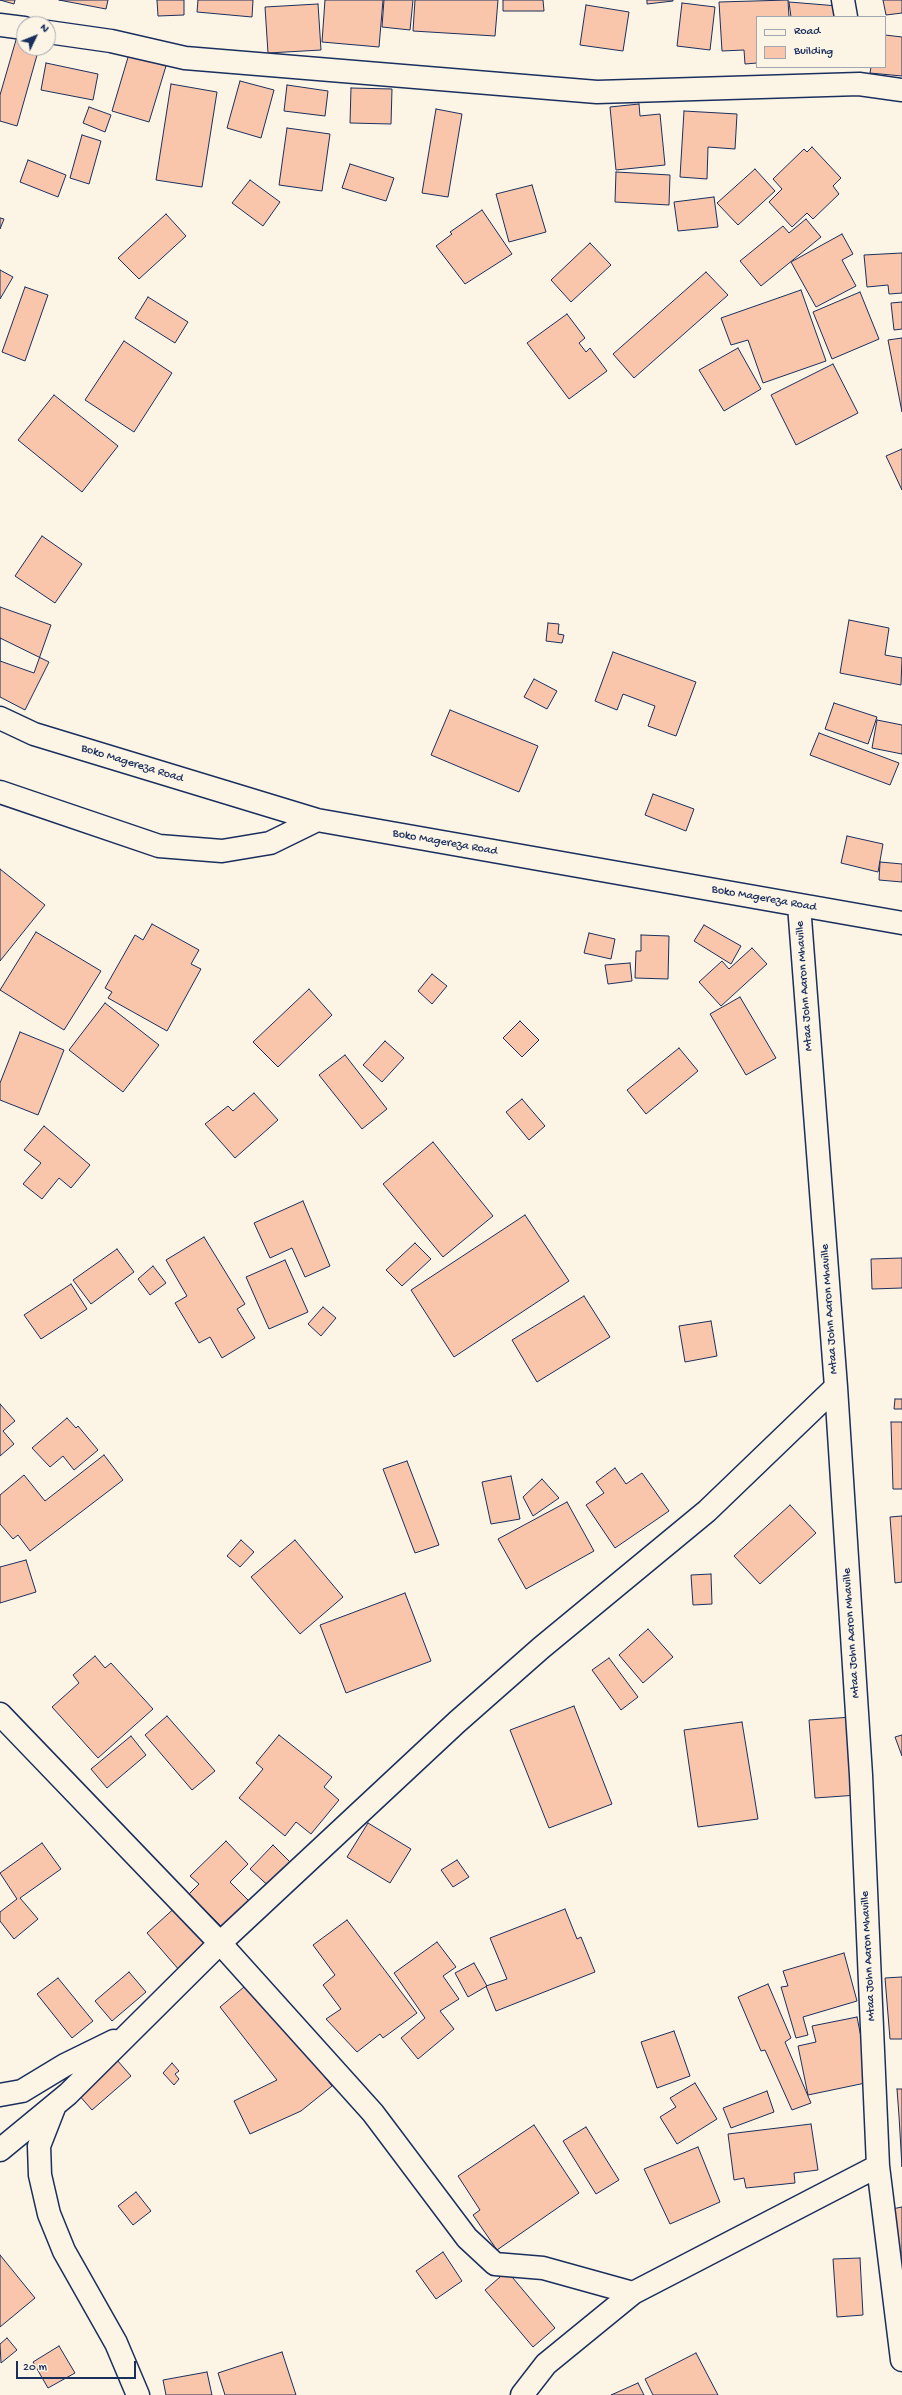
<!DOCTYPE html>
<html>
<head>
<meta charset="utf-8">
<style>
	body { margin:0 }
	#map { position:relative; width:902px; height:2395px; overflow:hidden; background:#fcf5e5; font-family:"Gochi Hand",sans-serif }
	canvas { display:block }
	.legend { position:absolute; left:756px; top:16px; width:130px; height:52px; box-sizing:border-box; background:#fcf5e5; border:1px solid #a2a6af; margin:0; padding:5px 7px; list-style:none; font-size:12px; color:#1b2f5e }
	.legend li { display:flex; align-items:center; gap:8px; height:20px }
	.legend b { width:20px; border:1px solid #a2a6af }
	.north { position:absolute; left:16px; top:16px; width:40px; height:40px; box-sizing:border-box; background:#fcf5e5; border:1px solid #a2a6af; border-radius:50%; rotate:47deg; font-size:11px; font-weight:700; line-height:16px; text-align:center; color:#1b2f5e }
	.north::after { content:''; display:block; margin:auto; width:14px; height:18px; background:#1b2f5e; clip-path:polygon(50% 0,100% 100%,50% 72%,0 100%) }
	.scale { position:absolute; left:16px; top:2361px; width:120px; height:18px; box-sizing:border-box; border:2px solid #1b2f5e; border-top:0; padding-left:5px; font-size:12px; line-height:14px; white-space:nowrap; color:#1b2f5e; -webkit-text-stroke:3px #fcf5e5; paint-order:stroke }
</style>
</head>
<body>
<div id="map">
<canvas width="902" height="2395"></canvas>
<ul class="legend">
<li><b style="height:5px;background:#fcf5e5"></b>Road</li>
<li><b style="height:11px;background:#fac6ab"></b>Building</li>
</ul>
<div class="north">N</div>
<div class="scale">20 m</div>
</div>
<script>
const g = document.querySelector('canvas').getContext('2d');
g.lineJoin = 'round';
function paint(path, color) {
  g.fillStyle = color;
  g.fill(path, 'evenodd');
}
function toPath(rows) {
  const path = new Path2D();
  for (const r of rows) {
    path.moveTo(r[0], r[1]);
    for (let i = 2; i < r.length; i += 2) path.lineTo(r[i], r[i + 1]);
  }
  return path;
}
function trace(path, color, width, dash) {
  g.strokeStyle = color;
  g.lineWidth = width;
  g.lineCap = dash ? 'butt' : 'round';
  g.setLineDash(dash || []);
  g.stroke(path);
}
function drawText(font, color, halo, rows, align = 'center') {
  g.font = font + ' "Gochi Hand",sans-serif';
  g.lineWidth = 3;
  g.setLineDash([]);
  g.textBaseline = 'middle';
  g.strokeStyle = halo;
  g.fillStyle = color;
  for (const [text, x, y, turn = 0] of rows) {
    g.save();
    g.translate(x, y);
    g.rotate((+turn || 0) * Math.PI / 180);
    g.textAlign = isNaN(turn) ? turn : align;
    if (halo) g.strokeText(text, 0, 0);
    g.fillText(text, 0, 0);
    g.restore();
  }
}
const building = toPath([
	[0,0,15,0,14,4,0,0],
	[59,0,108,0,106,9,59,0],
	[157,0,184,0,184,15,158,16,157,0],
	[198,0,253,0,252,17,197,12,198,0],
	[325,0,383,0,379,47,322,42,325,0],
	[384,0,413,0,410,30,382,27,384,0],
	[415,0,498,0,495,36,413,31,415,0],
	[503,0,543,0,544,11,503,11,503,0],
	[647,0,673,0,673,1,647,4,647,0],
	[788,0,789,17,757,17,757,63,745,64,744,50,722,51,719,2,788,0],
	[883,0,902,0,902,13,886,15,883,0],
	[789,2,838,6,839,17,791,17,789,2],
	[682,3,715,7,710,50,677,46,682,3],
	[318,4,321,50,268,53,265,7,318,4],
	[586,5,629,12,623,51,580,45,586,5],
	[18,33,24,35,24,48,39,48,17,126,0,121,0,95,18,33],
	[885,35,902,37,902,76,870,73,871,67,885,67,885,35],
	[129,54,166,66,149,122,112,111,129,54],
	[46,63,98,74,93,100,41,90,46,63],
	[240,81,274,90,261,138,227,128,240,81],
	[171,84,217,92,202,187,156,180,171,84],
	[287,85,328,91,325,116,284,111,287,85],
	[351,88,392,89,391,124,350,123,351,88],
	[639,104,640,116,660,114,665,165,616,170,610,107,639,104],
	[89,107,111,115,105,132,83,123,89,107],
	[436,109,462,114,448,197,422,193,436,109],
	[684,111,737,114,735,149,708,147,707,179,680,177,684,111],
	[287,128,330,134,322,191,279,185,287,128],
	[82,135,101,141,89,184,70,178,82,135],
	[812,147,841,178,833,186,839,194,813,219,807,213,792,227,769,202,782,189,773,179,804,149,807,152,812,147],
	[28,160,66,175,58,197,20,182,28,160],
	[350,164,394,178,386,201,342,188,350,164],
	[755,169,775,191,738,225,717,203,755,169],
	[616,172,670,175,669,205,615,202,616,172],
	[250,180,280,202,263,226,232,203,250,180],
	[532,185,546,232,509,242,496,194,532,185],
	[714,197,718,227,678,231,674,202,714,197],
	[482,210,512,254,465,284,436,246,452,234,450,232,482,210],
	[166,214,186,236,139,279,118,258,166,214],
	[0,218,4,219,0,229,0,218],
	[806,219,821,237,761,286,740,261,783,226,789,233,806,219],
	[842,234,853,254,842,260,856,286,816,307,791,262,842,234],
	[590,243,611,265,571,302,551,280,590,243],
	[902,253,902,293,889,294,888,285,867,287,864,255,902,253],
	[0,270,13,277,0,299,0,270],
	[706,272,728,295,634,378,613,354,706,272],
	[25,287,48,295,25,361,2,352,25,287],
	[801,290,826,361,763,383,748,340,731,345,721,318,801,290],
	[860,292,879,339,832,359,813,312,860,292],
	[148,297,188,322,175,343,135,318,148,297],
	[902,302,902,329,894,330,891,303,902,302],
	[567,314,585,338,579,343,586,352,590,348,607,371,569,399,527,343,567,314],
	[902,338,902,412,888,340,902,338],
	[124,341,172,373,134,432,85,400,124,341],
	[738,348,761,389,724,411,699,370,738,348],
	[833,364,858,413,796,445,771,395,833,364],
	[54,395,118,446,82,492,18,440,54,395],
	[902,449,902,490,886,456,902,449],
	[42,536,82,564,55,603,15,576,42,536],
	[0,607,51,625,34,673,0,661,0,607],
	[849,620,889,628,885,655,902,658,901,685,840,673,849,620],
	[548,623,559,624,558,634,564,635,562,643,546,641,548,623],
	[0,638,49,662,25,710,0,697,0,638],
	[613,652,696,682,676,736,648,726,655,706,623,694,617,710,595,701,613,652],
	[534,679,557,691,547,709,524,697,534,679],
	[834,703,877,717,868,744,825,729,834,703],
	[450,710,538,746,519,792,431,755,450,710],
	[877,720,902,725,902,754,872,748,877,720],
	[819,733,899,763,890,785,810,755,819,733],
	[653,794,694,809,686,831,645,815,653,794],
	[847,836,883,844,878,872,841,863,847,836],
	[880,862,902,864,902,882,879,880,880,862],
	[0,869,45,905,0,961,0,869],
	[152,924,199,950,191,964,201,969,167,1031,108,998,112,992,105,988,135,935,143,940,152,924],
	[704,925,741,946,731,964,694,941,704,925],
	[36,932,101,971,64,1030,0,990,36,932],
	[589,933,615,939,611,959,584,953,589,933],
	[641,935,669,936,668,979,635,978,636,951,641,951,641,935],
	[752,948,767,964,721,1006,699,982,722,961,729,969,752,948],
	[630,963,632,981,608,984,605,965,630,963],
	[432,974,447,986,432,1004,418,991,432,974],
	[309,989,332,1015,278,1067,253,1042,309,989],
	[740,997,776,1058,746,1075,710,1014,740,997],
	[105,1003,159,1045,123,1092,69,1050,105,1003],
	[520,1021,539,1040,522,1057,503,1038,520,1021],
	[20,1032,64,1050,38,1115,0,1100,0,1083,20,1032],
	[385,1041,404,1058,382,1082,363,1065,385,1041],
	[679,1048,698,1071,646,1114,627,1090,679,1048],
	[345,1055,387,1109,362,1129,319,1075,345,1055],
	[254,1093,278,1120,235,1158,205,1124,228,1106,233,1111,254,1093],
	[522,1099,545,1126,529,1140,506,1112,522,1099],
	[44,1126,90,1165,71,1188,59,1178,42,1199,23,1184,41,1163,24,1150,44,1126],
	[433,1142,493,1216,443,1257,383,1184,433,1142],
	[303,1201,330,1266,305,1277,292,1248,270,1258,254,1223,303,1201],
	[525,1215,569,1281,454,1357,411,1290,525,1215],
	[204,1237,245,1304,237,1309,255,1338,222,1358,210,1337,199,1343,175,1303,187,1296,166,1260,204,1237],
	[415,1243,431,1259,402,1286,386,1270,415,1243],
	[117,1249,134,1272,91,1304,73,1280,117,1249],
	[902,1258,902,1288,872,1289,871,1259,902,1258],
	[285,1260,308,1312,269,1329,246,1277,285,1260],
	[153,1266,166,1283,150,1295,138,1279,153,1266],
	[71,1284,87,1309,41,1339,24,1315,71,1284],
	[584,1296,610,1337,537,1382,512,1340,584,1296],
	[323,1307,336,1318,321,1336,308,1324,323,1307],
	[711,1321,717,1356,685,1362,679,1326,711,1321],
	[895,1399,902,1399,902,1409,894,1409,895,1399],
	[0,1404,15,1421,3,1431,14,1444,0,1456,0,1404],
	[67,1418,76,1428,78,1426,98,1450,74,1470,63,1456,50,1467,32,1448,67,1418],
	[891,1422,902,1422,902,1489,893,1489,891,1422],
	[104,1455,123,1480,30,1551,18,1535,13,1539,0,1524,0,1495,24,1475,45,1501,104,1455],
	[407,1461,439,1545,415,1553,383,1469,407,1461],
	[615,1468,626,1484,642,1473,669,1511,615,1548,586,1505,604,1493,596,1482,615,1468],
	[511,1476,520,1519,491,1524,482,1482,511,1476],
	[542,1479,559,1498,533,1516,523,1497,542,1479],
	[567,1502,594,1551,526,1589,498,1539,567,1502],
	[790,1505,816,1533,760,1584,734,1556,790,1505],
	[902,1516,902,1582,895,1583,890,1517,902,1516],
	[241,1540,254,1552,240,1567,227,1556,241,1540],
	[295,1540,343,1597,300,1634,251,1577,295,1540],
	[26,1560,36,1592,0,1603,0,1567,26,1560],
	[711,1574,712,1604,693,1605,691,1575,711,1574],
	[405,1593,431,1661,346,1693,320,1625,405,1593],
	[648,1629,673,1657,643,1683,619,1655,648,1629],
	[95,1656,105,1668,111,1663,153,1709,98,1758,52,1707,79,1683,73,1675,95,1656],
	[609,1658,638,1697,621,1710,592,1670,609,1658],
	[574,1706,612,1804,549,1828,510,1730,574,1706],
	[167,1716,215,1771,192,1790,145,1735,167,1716],
	[852,1717,858,1795,815,1798,809,1720,852,1717],
	[742,1722,758,1819,698,1827,684,1730,742,1722],
	[279,1735,332,1777,324,1787,339,1800,311,1834,296,1822,285,1836,239,1798,263,1769,256,1763,279,1735],
	[902,1735,902,1756,895,1737,902,1735],
	[131,1736,146,1755,107,1788,91,1769,131,1736],
	[368,1823,411,1849,390,1883,347,1857,368,1823],
	[226,1841,248,1864,230,1882,252,1904,225,1930,189,1894,199,1884,190,1876,226,1841],
	[42,1843,61,1869,20,1898,38,1919,14,1939,0,1921,0,1912,17,1899,0,1873,42,1843],
	[273,1845,295,1867,273,1890,250,1869,273,1845],
	[457,1860,469,1877,453,1887,441,1870,457,1860],
	[178,1905,211,1942,180,1971,147,1933,178,1905],
	[565,1909,577,1939,581,1937,595,1972,496,2011,486,1986,507,1979,490,1938,565,1909],
	[347,1920,417,2013,383,2038,380,2034,357,2052,326,2019,341,2009,323,1985,335,1975,313,1945,347,1920],
	[437,1942,456,1967,443,1976,459,1999,440,2011,454,2029,418,2059,401,2038,425,2018,394,1973,437,1942],
	[844,1953,857,2001,803,2017,808,2035,796,2038,781,1987,788,1986,783,1971,844,1953],
	[474,1963,487,1986,468,1997,455,1973,474,1963],
	[129,1972,146,1992,112,2021,95,2001,129,1972],
	[902,1977,902,2039,890,2039,885,1978,902,1977],
	[58,1978,93,2021,72,2038,37,1994,58,1978],
	[250,1982,332,2086,301,2111,250,2134,234,2101,277,2080,220,2007,250,1982],
	[768,1984,791,2038,785,2042,811,2103,792,2110,765,2050,761,2051,738,1997,768,1984],
	[857,2017,870,2082,808,2095,798,2046,816,2042,812,2026,857,2017],
	[674,2031,690,2076,657,2088,641,2042,674,2031],
	[117,2060,131,2076,92,2110,78,2094,117,2060],
	[172,2063,179,2071,175,2074,179,2079,174,2085,163,2073,172,2063],
	[695,2083,717,2119,677,2144,660,2117,676,2107,670,2098,695,2083],
	[897,2089,902,2089,902,2167,899,2116,897,2089],
	[767,2091,774,2112,731,2128,723,2108,767,2091],
	[811,2124,818,2170,794,2173,795,2183,746,2188,744,2178,734,2180,728,2134,811,2124],
	[534,2125,579,2193,497,2250,473,2215,480,2210,458,2176,534,2125],
	[586,2127,619,2180,596,2194,563,2141,586,2127],
	[698,2147,720,2202,670,2224,644,2169,698,2147],
	[136,2192,151,2211,133,2225,118,2206,136,2192],
	[902,2207,902,2279,892,2209,902,2207],
	[443,2252,462,2281,436,2299,416,2271,443,2252],
	[0,2255,35,2298,0,2327,0,2255],
	[860,2258,863,2315,837,2317,833,2259,860,2258],
	[507,2271,555,2328,533,2347,485,2290,507,2271],
	[7,2338,17,2350,1,2363,0,2344,7,2338],
	[59,2346,75,2373,48,2388,33,2362,59,2346],
	[282,2352,296,2395,225,2395,218,2373,282,2352],
	[696,2353,718,2395,653,2395,645,2379,696,2353],
	[207,2372,212,2395,166,2395,163,2380,207,2372],
	[638,2383,644,2395,611,2395,638,2383]
]);
const street = toPath([
	[843,0,846,17],
	[0,25,24,28],
	[48,32,111,41,185,58,597,92,859,84,902,90],
	[0,718,34,734,317,820,902,923],
	[0,792,159,846,222,851,270,843,317,820],
	[799,905,836,1387,861,1775,878,2166,902,2360],
	[0,1714,220,1943,373,2113,467,2238,495,2264,543,2268,633,2293],
	[0,2095,22,2091,65,2065,114,2041],
	[55,2105,39,2146,40,2175,49,2214,64,2251,116,2343,138,2395],
	[0,2150,68,2094,220,1943,457,1722,541,1648,707,1511,836,1387],
	[522,2395,546,2364,633,2293,878,2166]
]);
const streetNames = [
	["Boko Magereza Road",132,764,17],
	["Boko Magereza Road",445,843,10],
	["Boko Magereza Road",764,899,10],
	["Mtaa John Aaron Mhaville",805,986,-94],
	["Mtaa John Aaron Mhaville",830,1309,-94],
	["Mtaa John Aaron Mhaville",852,1633,-94],
	["Mtaa John Aaron Mhaville",869,1956,-93]
];
paint(building, '#fac6ab');
trace(building, '#1b2f5e', 1);
trace(street, '#1b2f5e', 25);
trace(street, '#fcf5e5', 22);
drawText('12px', '#1b2f5e', '#fcf5e5', streetNames);
</script>
</body>
</html>
